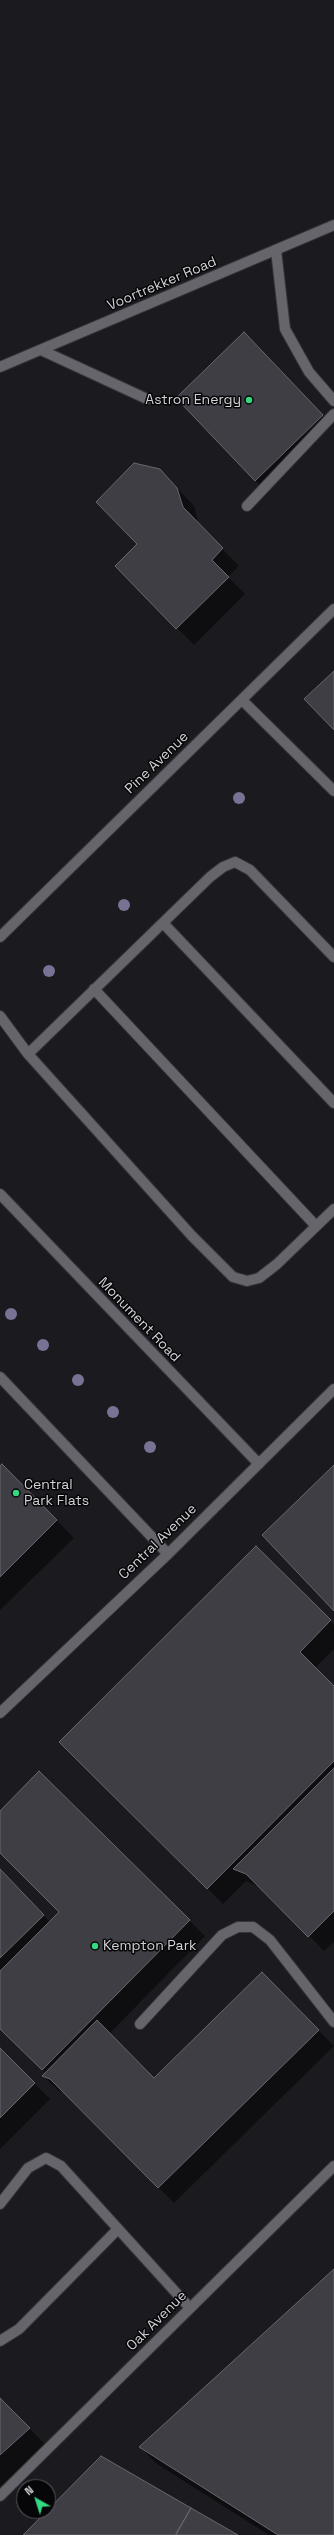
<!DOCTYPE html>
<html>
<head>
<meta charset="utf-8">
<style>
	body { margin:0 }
	#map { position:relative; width:334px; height:2535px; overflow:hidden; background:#1b1a1f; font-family:"Space Grotesk",sans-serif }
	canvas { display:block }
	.north { position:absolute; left:16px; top:2479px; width:40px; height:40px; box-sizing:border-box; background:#060507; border:1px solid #585759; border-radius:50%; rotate:321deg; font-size:11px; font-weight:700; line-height:16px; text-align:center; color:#d2d1d5 }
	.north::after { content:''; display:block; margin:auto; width:14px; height:18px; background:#33d882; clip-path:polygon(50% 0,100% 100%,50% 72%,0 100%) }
</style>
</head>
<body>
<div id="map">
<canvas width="334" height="2535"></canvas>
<div class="north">N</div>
</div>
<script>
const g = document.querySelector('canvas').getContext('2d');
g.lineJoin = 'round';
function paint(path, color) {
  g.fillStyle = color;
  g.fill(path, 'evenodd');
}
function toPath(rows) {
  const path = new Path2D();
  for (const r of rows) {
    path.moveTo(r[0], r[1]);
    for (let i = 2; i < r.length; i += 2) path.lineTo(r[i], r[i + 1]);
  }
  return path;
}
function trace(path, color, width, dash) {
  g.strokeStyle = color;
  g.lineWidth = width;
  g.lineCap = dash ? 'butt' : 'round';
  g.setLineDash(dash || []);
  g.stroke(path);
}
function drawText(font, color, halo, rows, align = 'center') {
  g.font = font + ' "Space Grotesk",sans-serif';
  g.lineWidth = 3;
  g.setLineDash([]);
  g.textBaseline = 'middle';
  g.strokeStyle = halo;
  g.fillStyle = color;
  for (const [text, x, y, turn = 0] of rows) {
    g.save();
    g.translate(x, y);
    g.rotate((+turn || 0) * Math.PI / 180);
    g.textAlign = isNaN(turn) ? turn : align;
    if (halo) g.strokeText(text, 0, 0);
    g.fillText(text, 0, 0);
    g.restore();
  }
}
const shadow = toPath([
	[252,342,330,424,263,488,255,480],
	[176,487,194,506,199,525,239,566,228,577,245,594,194,645,116,566,139,544],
	[0,1468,19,1482,74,1538,0,1610],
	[256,1547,334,1625,334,1649,315,1668,334,1687,334,1942,324,1951,263,1889,246,1881,223,1904,61,1742],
	[39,1773,205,1936,109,2034,154,2079,262,1973,334,2046,174,2203,66,2094,59,2091,43,2076,46,2073,0,2028,0,1870,50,1922,60,1912,0,1852,0,1813],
	[0,2049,50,2099,0,2149],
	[334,2271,334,2535,269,2535,157,2464,140,2447],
	[0,2399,46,2445,0,2487],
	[101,2457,235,2535,24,2535]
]);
const building = toPath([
	[244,332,323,415,255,481,176,398,244,332],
	[134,463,160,469,177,488,183,507,223,548,212,560,229,577,176,629,115,566,137,544,96,502,134,463],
	[334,671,334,730,304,699,334,671],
	[2,1464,57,1520,0,1577,0,1466,2,1464],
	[334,1465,334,1611,262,1535,334,1465],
	[256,1546,331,1620,300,1652,334,1686,334,1761,207,1889,59,1742,256,1546],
	[334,1768,334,1911,308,1937,246,1874,233,1869,334,1768],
	[39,1771,190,1920,42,2070,0,2029,0,1971,59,1912,0,1853,0,1811,39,1771],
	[0,1869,44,1915,0,1958,0,1869],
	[262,1972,319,2030,158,2188,50,2079,42,2076,97,2020,154,2078,262,1972],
	[0,2048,35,2083,0,2118,0,2048],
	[334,2269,334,2535,278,2535,139,2447,334,2269],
	[0,2398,30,2428,0,2455,0,2398],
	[101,2456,191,2508,175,2535,23,2535,101,2456],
	[191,2508,238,2535,176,2535,191,2508]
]);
const service = toPath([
	[276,250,285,329,309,372,334,401],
	[41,350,147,399],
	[247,506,334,414],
	[163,923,334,1103],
	[94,989,316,1226],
	[0,1016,28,1054,192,1236,233,1277,247,1281,259,1278,277,1264,334,1209],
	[28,1054,210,877,223,867,235,862,250,870,334,957],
	[140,2024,222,1935,238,1927,253,1927,270,1940,334,2022],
	[0,2204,28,2168,46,2158,61,2166,190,2308],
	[0,2341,19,2329,118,2229]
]);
const minor = toPath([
	[242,700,334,791],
	[0,937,334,609],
	[0,2496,334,2166]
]);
const tertiary = toPath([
	[0,367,334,225]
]);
const secondary = toPath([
	[0,1194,259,1464],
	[0,1377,168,1554],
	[0,1713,168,1554,334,1389]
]);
const trees = [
	[239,798],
	[124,905],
	[49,971],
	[11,1314],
	[43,1345],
	[78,1380],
	[113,1412],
	[150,1447]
];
const markers = [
	[249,400,4,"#33d882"],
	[16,1493,4,"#33d882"],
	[95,1946,4,"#33d882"]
];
const streetNames = [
	["Voortrekker Road",162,284,-23],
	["Pine Avenue",157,763,-44],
	["Monument Road",139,1320,46],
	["Central Avenue",158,1542,-44],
	["Oak Avenue",157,2321,-45]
];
const poiNames = [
	["Astron Energy",241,400,"right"],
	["Central",24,1485],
	["Park Flats",24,1501],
	["Kempton Park",103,1946]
];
paint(shadow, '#0007');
paint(building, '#3f3e44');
trace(building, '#68676d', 1);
trace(service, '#37363a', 12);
trace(minor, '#37363a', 12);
trace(tertiary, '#37363a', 12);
trace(secondary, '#37363a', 12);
trace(service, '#66656c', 10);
trace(minor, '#66656c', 10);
trace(tertiary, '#66656c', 10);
trace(secondary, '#66656c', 10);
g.fillStyle = '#787294';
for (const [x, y] of trees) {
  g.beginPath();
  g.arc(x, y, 6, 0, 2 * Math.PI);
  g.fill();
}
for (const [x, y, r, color] of markers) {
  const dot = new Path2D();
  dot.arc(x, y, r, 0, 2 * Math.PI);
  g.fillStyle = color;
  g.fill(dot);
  trace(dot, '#060507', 1.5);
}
drawText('14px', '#d2d1d5', '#060507', streetNames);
drawText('14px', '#d2d1d5', '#060507', poiNames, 'left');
</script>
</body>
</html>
